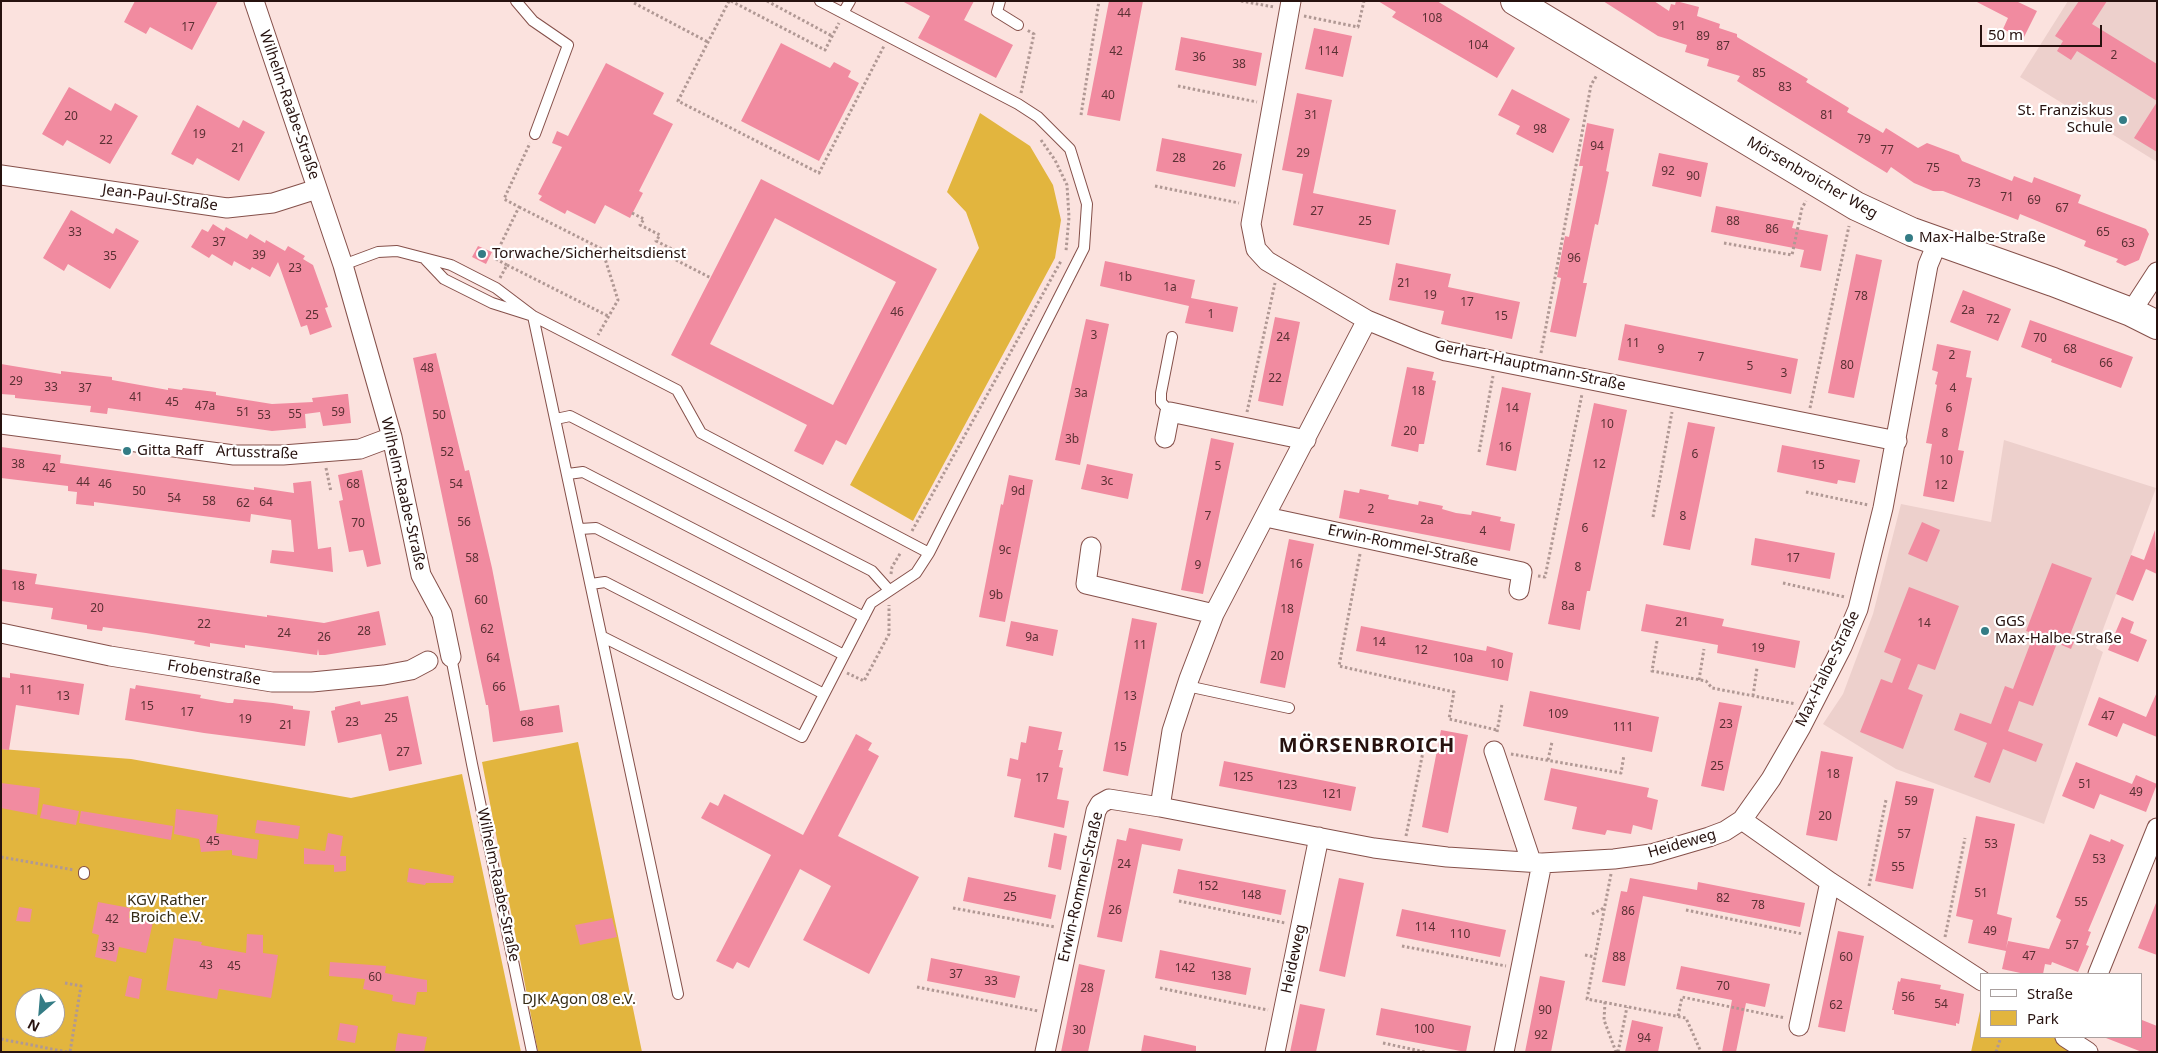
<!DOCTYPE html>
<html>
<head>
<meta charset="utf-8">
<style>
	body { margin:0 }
	#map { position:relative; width:2158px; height:1053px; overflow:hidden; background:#fbe2de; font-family:"Noto Sans",sans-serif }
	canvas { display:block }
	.frame { position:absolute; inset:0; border:2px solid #27120f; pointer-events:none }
	.legend { position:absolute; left:1980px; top:973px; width:162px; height:65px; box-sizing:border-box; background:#fff; border:1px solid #a9a09f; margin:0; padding:6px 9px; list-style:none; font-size:15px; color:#27120f }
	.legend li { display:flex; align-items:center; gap:10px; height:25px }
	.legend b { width:25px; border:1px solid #a9a09f }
	.north { position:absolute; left:15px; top:988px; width:50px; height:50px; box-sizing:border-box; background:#fff; border:1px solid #a9a09f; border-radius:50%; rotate:207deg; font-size:14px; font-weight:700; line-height:20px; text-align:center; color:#27120f }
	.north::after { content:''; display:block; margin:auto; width:18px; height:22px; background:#347c85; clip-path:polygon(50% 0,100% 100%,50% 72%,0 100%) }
	.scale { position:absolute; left:1980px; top:25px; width:122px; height:22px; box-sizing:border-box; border:2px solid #27120f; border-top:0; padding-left:6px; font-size:15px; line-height:18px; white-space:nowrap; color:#27120f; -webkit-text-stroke:4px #fff; paint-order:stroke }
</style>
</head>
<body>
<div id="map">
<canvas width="2158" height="1053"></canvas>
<div class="frame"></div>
<ul class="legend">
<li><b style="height:6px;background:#fff"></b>Straße</li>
<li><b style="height:14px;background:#e2b53e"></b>Park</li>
</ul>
<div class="north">N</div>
<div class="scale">50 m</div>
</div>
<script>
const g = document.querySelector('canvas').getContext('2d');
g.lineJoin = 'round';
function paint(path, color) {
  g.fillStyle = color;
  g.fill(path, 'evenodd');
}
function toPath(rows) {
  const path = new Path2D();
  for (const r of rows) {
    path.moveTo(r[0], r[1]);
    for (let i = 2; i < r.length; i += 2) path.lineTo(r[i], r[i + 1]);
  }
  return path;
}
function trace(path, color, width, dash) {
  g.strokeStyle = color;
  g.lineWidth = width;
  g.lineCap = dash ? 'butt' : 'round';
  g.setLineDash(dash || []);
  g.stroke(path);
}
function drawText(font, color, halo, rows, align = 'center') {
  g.font = font + ' "Noto Sans",sans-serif';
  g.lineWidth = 4.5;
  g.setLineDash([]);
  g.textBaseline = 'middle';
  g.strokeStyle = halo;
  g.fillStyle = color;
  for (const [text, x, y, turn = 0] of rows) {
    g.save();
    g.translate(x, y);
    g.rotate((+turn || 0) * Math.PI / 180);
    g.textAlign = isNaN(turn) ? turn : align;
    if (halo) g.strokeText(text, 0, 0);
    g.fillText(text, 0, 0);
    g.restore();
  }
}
const built = toPath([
	[2068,1,2157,1,2157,162,2020,77],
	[2004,440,2156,488,2096,648,2103,652,2044,824,1896,769,1823,724,1843,694,1873,614,1901,504,1991,522]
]);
const green = toPath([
	[980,113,1030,146,1053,185,1061,220,1055,258,913,521,850,485,979,248,966,212,947,192],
	[578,742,642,1052,538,1052,482,762],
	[1,749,131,759,351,798,462,774,521,1052,1,1052],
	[25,998,55,998,55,1028,25,1028],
	[1982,1002,1982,1037,2053,1037,2075,1052,1971,1052]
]);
const building = toPath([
	[135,1,218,1,192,50,150,27,146,34,124,22],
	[902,1,974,1,964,20,1013,45,996,78,918,38,930,16],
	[1109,1,1143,1,1120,121,1087,115],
	[1378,1,1437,1,1515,48,1497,78,1392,17,1396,12],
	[1603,1,1654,1,1669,11,1671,4,1675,5,1676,1,1699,7,1697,16,1720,24,1719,28,1737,34,1737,37,1808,79,1806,82,1849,108,1847,112,1883,133,1886,128,1918,148,1927,143,1959,155,1962,161,2012,181,2014,176,2032,183,2034,177,2081,195,2078,203,2146,229,2149,234,2139,260,2125,266,2116,262,2118,259,2084,246,2086,241,2020,214,2018,220,1943,191,1933,191,1914,183,1891,167,1887,173,1737,81,1740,76,1707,66,1709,59,1685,52,1687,45,1658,36],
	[1975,1,2016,1,2037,11,2023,39,2003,29,2008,18],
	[2079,1,2107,1,2092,24,2157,64,2157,101,2077,51,2071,60,2057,51,2063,41,2055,36],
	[1314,28,1352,36,1343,77,1305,69],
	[1181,37,1262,53,1256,86,1175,70],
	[781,43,830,68,834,62,851,71,848,77,859,83,819,161,741,121],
	[606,63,664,93,653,114,673,124,639,191,643,193,630,218,605,205,595,224,567,210,565,214,539,200,542,196,538,194,562,147,552,143,557,131,568,136],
	[69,87,111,111,115,103,138,116,110,164,67,140,63,146,42,134],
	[1512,89,1570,119,1553,153,1516,134,1520,126,1498,115],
	[1297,93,1332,100,1313,193,1396,210,1389,245,1293,225,1303,174,1282,170],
	[2157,102,2157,152,2134,138],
	[197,105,239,128,243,120,265,132,239,181,197,158,193,165,171,154],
	[1587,123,1614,129,1606,171,1609,172,1598,225,1595,224,1583,283,1587,283,1576,337,1550,332,1561,278,1557,277,1565,236,1569,237,1583,166,1579,166],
	[1162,138,1242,154,1235,187,1156,171],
	[1659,153,1708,163,1701,197,1652,186],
	[761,179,937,269,846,445,836,440,823,465,794,451,807,425,671,355],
	[775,218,896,282,833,405,710,344],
	[1716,206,1794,221,1792,228,1828,235,1821,271,1800,267,1804,250,1711,232],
	[71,210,113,234,116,228,139,241,110,289,68,264,64,271,43,258],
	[213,224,224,231,226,227,247,239,250,234,265,243,266,240,285,251,288,246,305,256,303,259,313,265,328,307,325,308,332,327,310,335,307,325,301,327,278,262,270,277,252,267,250,270,234,261,232,266,212,254,209,258,191,247,202,229,208,232],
	[478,246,492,252,486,264,472,257],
	[1856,254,1882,260,1854,398,1828,393],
	[1105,261,1195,280,1191,298,1238,307,1233,332,1185,323,1189,306,1100,286],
	[1396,263,1451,274,1448,287,1520,302,1512,339,1441,324,1444,311,1389,300],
	[1963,290,2011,309,1998,341,1950,322],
	[1275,317,1300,322,1283,406,1258,401],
	[1086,319,1109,324,1080,465,1055,460],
	[2030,320,2133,357,2121,388,2051,362,2052,359,2021,347],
	[1625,324,1798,359,1791,394,1618,360],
	[1937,344,1971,351,1966,377,1972,378,1958,450,1964,451,1954,502,1923,496,1932,444,1926,443,1937,385,1935,384,1938,372,1932,370],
	[436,353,465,471,469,470,492,568,520,711,559,705,563,732,493,742,488,705,486,705,413,358],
	[1,364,61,374,61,371,112,377,112,380,168,390,168,388,182,390,183,388,216,392,216,395,272,404,313,402,312,398,346,394,348,394,351,423,323,426,320,412,305,414,306,428,272,431,108,408,107,414,90,412,91,406,15,398,15,395,1,394],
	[1407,367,1434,372,1432,380,1436,381,1424,444,1419,444,1418,452,1391,446],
	[1502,387,1531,393,1516,471,1486,465],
	[1594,403,1627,410,1590,591,1587,591,1580,630,1548,624],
	[1688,422,1715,427,1690,550,1663,545],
	[1211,438,1234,443,1203,594,1181,590],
	[1782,445,1860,460,1855,483,1838,480,1837,484,1777,472],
	[1,447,61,455,60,463,254,490,254,487,294,493,293,483,311,481,318,549,331,547,333,572,270,563,272,550,294,552,291,520,251,514,250,522,94,502,94,506,76,504,77,492,68,491,68,486,1,478],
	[1087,464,1133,474,1128,499,1081,489],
	[362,470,381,564,367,567,363,550,349,552,339,501,343,500,338,475],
	[1009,475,1033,480,1005,622,979,617,1001,504,1003,505],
	[1360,489,1389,495,1388,499,1418,505,1419,501,1443,506,1442,509,1456,513,1471,515,1472,511,1501,517,1500,521,1515,524,1510,551,1339,518,1344,490,1359,493],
	[1922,522,1940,530,1927,562,1908,554],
	[2155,530,2157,574,2146,569,2133,601,2116,594,2131,555,2144,560],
	[1755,538,1835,553,1830,579,1751,565],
	[1289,539,1314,544,1285,688,1260,683],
	[2052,563,2092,578,2070,635,2076,637,2071,649,2057,643,2033,706,2019,701,2008,731,2043,744,2036,762,2003,749,1990,783,1974,777,1987,743,1954,730,1960,713,1991,724,2005,686,2013,689,2034,634,2026,631],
	[1,569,37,574,35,584,267,617,267,615,324,623,379,611,386,645,325,655,319,655,318,649,317,655,245,645,245,648,210,643,210,647,194,644,195,641,146,633,103,627,102,631,87,629,87,625,51,619,53,608,1,601],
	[1909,587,1959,606,1935,670,1918,664,1908,689,1923,695,1903,749,1860,732,1881,679,1892,683,1901,659,1884,652],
	[1646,604,1724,619,1722,626,1800,641,1795,668,1717,653,1718,645,1641,631],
	[2122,617,2134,622,2130,633,2147,640,2138,662,2108,650],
	[1132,618,1157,623,1128,776,1103,771],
	[1011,621,1058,630,1053,656,1006,646],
	[1361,626,1486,651,1487,646,1513,653,1508,681,1356,651],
	[10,673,84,684,79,715,16,705,9,750,1,749,1,677,10,678],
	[136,685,201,695,200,698,228,703,233,703,234,699,273,703,293,706,293,709,310,711,305,746,204,733,125,720,130,688,135,689],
	[1530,691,1659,717,1652,752,1523,726],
	[2157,692,2157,737,2123,723,2117,737,2088,725,2099,697,2146,717],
	[408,696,422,764,389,771,381,734,338,743,331,711,335,710,335,707,360,701,361,705],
	[1719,702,1742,706,1724,791,1701,786],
	[1029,726,1062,732,1058,750,1063,750,1059,767,1063,768,1057,799,1069,801,1064,828,1014,817,1021,779,1007,776,1010,758,1018,760,1021,742,1026,743],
	[1441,730,1468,735,1448,833,1422,827],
	[856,734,872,743,868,750,879,756,838,836,919,877,869,974,803,940,831,886,800,869,749,968,737,962,733,969,716,961,771,855,701,818,710,802,718,806,724,794,803,835],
	[1821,751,1853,757,1837,841,1806,835],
	[1224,761,1356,787,1351,811,1219,786],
	[2076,762,2132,784,2136,775,2157,784,2146,812,2100,794,2094,809,2062,796],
	[1551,768,1649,788,1647,797,1658,800,1652,830,1633,825,1631,834,1607,830,1605,835,1572,829,1577,807,1544,800],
	[1896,781,1934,789,1913,889,1875,881],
	[1,783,40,788,37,815,1,808],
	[43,804,79,811,76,825,40,818],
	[176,809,218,815,216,833,259,840,257,859,232,855,232,850,201,852,199,839,174,834],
	[81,811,173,826,171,840,79,823],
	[1976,816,2015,824,1997,914,2012,918,2006,949,2008,941,2049,949,2061,920,2056,917,2090,834,2110,842,2111,839,2124,845,2088,931,2091,932,2086,945,2089,946,2078,972,2052,962,2051,965,2045,964,2043,974,2025,974,2002,969,2006,951,1968,943,1973,920,1956,916],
	[257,820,300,826,298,839,255,833],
	[1129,828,1183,839,1180,851,1142,844,1122,942,1097,937,1117,839,1126,841],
	[328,833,343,836,340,856,346,856,346,871,334,872,334,865,304,864,304,848,325,851],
	[1054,833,1067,836,1061,870,1048,867],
	[409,868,454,876,453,883,426,883,425,885,407,882],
	[1178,869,1286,890,1281,915,1173,893],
	[968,877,1056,895,1051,919,963,901],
	[1339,878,1364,883,1345,977,1319,971],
	[1630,878,1697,890,1698,882,1805,903,1800,927,1643,896,1625,986,1602,982,1621,891,1627,892],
	[98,902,130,908,129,918,153,922,146,953,119,947,116,962,95,957,99,935,92,933],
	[2156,903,2157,903,2157,955,2138,948],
	[19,907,32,909,30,922,16,921],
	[1402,909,1506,930,1500,957,1396,936],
	[612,918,617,937,580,945,575,925],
	[1838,931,1864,936,1845,1032,1818,1027],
	[247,934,263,935,263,953,278,955,271,998,219,989,217,999,166,990,174,938,202,942,201,945,246,953],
	[1160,950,1251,968,1246,995,1155,978],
	[931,958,1020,976,1015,998,927,981],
	[330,962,386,966,385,973,427,980,427,992,417,992,415,1005,392,1001,393,995,363,989,365,979,329,976],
	[1079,964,1105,970,1088,1052,1061,1052],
	[1681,966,1770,984,1765,1007,1746,1003,1736,1052,1722,1052,1732,1000,1676,989],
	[129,976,142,979,139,999,125,996],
	[1540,976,1565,981,1551,1052,1525,1052],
	[1901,978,1941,985,1940,989,1964,994,1959,1024,1956,1023,1956,1026,1894,1014,1894,1010,1892,1010,1898,981,1900,982],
	[1300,1004,1325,1009,1316,1052,1290,1052],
	[1381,1008,1471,1026,1466,1052,1376,1035],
	[1632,1020,1663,1027,1658,1052,1625,1052],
	[2142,1020,2157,1026,2157,1052,2142,1052,2106,1038,2142,1037],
	[340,1023,358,1026,355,1043,337,1040],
	[398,1033,427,1037,424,1052,395,1052],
	[1144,1035,1196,1046,1196,1052,1141,1052]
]);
const path = toPath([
	[729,1,678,101,819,173,884,46],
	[731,1,825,50,839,23],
	[767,1,832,36],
	[1241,1,1274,7],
	[634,3,708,42],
	[1304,16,1358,27,1364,1],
	[1178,86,1257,102],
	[1021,93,1034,34,1027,30],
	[1081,115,1099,1],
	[1041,140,1055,160,1067,185,1069,217,1066,251],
	[1155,186,1239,203],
	[519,207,602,249,618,300,598,335],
	[632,213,644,219,640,225,660,235,656,241,676,251,672,258,711,278],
	[1724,243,1792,255,1802,208,1806,201],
	[507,265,608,316],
	[500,278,507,265,494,258,519,207,504,199,530,143],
	[1541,353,1591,85,1597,75],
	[1810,408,1849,226],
	[1247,412,1275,283],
	[1479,452,1493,376],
	[326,468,331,492],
	[1806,492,1868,505],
	[1653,517,1672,412],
	[912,531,1061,261],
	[1360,554,1339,666,1454,692,1449,719,1497,730],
	[891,574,892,567,901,552],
	[1538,576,1545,577,1582,394],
	[1783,583,1845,597],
	[1657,641,1652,671,1706,681,1712,688,1796,704],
	[847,673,864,681,889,634,889,605],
	[1699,680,1704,649],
	[1753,696,1757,668],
	[1497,732,1502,704],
	[1511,754,1621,773,1624,755],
	[1548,760,1552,742],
	[1406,836,1425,742],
	[1,857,74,870],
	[1611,874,1587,999,1686,1018,1701,1052],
	[1869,886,1886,800],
	[1179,901,1285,923],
	[953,908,1055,927],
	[1686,910,1803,934],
	[1592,914,1604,908],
	[1945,937,1965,838],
	[1402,946,1506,966],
	[1585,955,1595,957],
	[65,983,81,986,70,1052],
	[917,987,1038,1011],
	[1160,988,1268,1010],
	[1605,1002,1604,1020,1616,1052],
	[1678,1016,1682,997,1785,1018],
	[1,1039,67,1052],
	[1383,1043,1425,1052],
	[1618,1052,1627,1007],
	[1996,1052,2001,1037]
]);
const lane = toPath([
	[516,1,533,21,568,45,535,134],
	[820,1,843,13],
	[1000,1,997,12,1018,25],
	[426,260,444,279,492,303,533,316,678,994],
	[343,265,378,252,397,251,451,265,496,288,533,316,677,390,701,433,929,553,1084,248,1087,204,1070,149,1038,117,1018,104,843,13,850,1],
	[1170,412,1161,402,1161,393,1172,337],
	[556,419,570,416,872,571,889,590],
	[568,474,583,472,864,617],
	[580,529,596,528,844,655],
	[591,584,605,582,824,694],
	[603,637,802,737,871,603,916,573,929,553],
	[451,657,472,764,532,1052],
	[1187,686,1289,708],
	[84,874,84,872]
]);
const street = toPath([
	[254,1,343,265,392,437,421,575,442,614,451,657],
	[1291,1,1251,224,1256,249,1267,261,1367,320,1418,341,1446,351,1897,441],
	[1,175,227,208,273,203,317,189],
	[2131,312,2157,272],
	[1,424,234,455,283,455,360,449,392,437],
	[1165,438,1170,412,1306,440],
	[1266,517,1522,572,1519,590],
	[1091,547,1086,584,1214,614],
	[1,633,110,656,272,682,312,682,384,675,411,670,428,661],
	[1494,751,1531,861],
	[1160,807,1374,848,1447,857,1542,863,1614,859,1651,854,1709,837,1725,831,1742,820,1771,779,1801,727,1842,647,1858,609,1883,508,1928,265,1938,241],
	[1742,820,1830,882,1982,981],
	[2098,974,2157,828],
	[1799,1026,1830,882],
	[2065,1037,2088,1052],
	[1045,1052,1096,811,1100,804,1109,799,1160,807,1172,731,1189,679,1214,614,1367,320],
	[1275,1052,1319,837],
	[1504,1052,1542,863]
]);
const secondary = toPath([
	[1515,1,1856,206,1912,232,2053,282,2131,312,2157,325]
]);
const markers = [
	[2123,120,5,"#347c85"],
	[1909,238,5,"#347c85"],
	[482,254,5,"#347c85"],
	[127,451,5,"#347c85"],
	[1985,631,5,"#347c85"]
];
const numberNames = [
	["44",1124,14],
	["108",1432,19],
	["91",1679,27],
	["17",188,28],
	["89",1703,37],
	["104",1478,46],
	["87",1723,47],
	["42",1116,52],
	["114",1328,52],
	["2",2114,56],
	["36",1199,58],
	["38",1239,65],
	["85",1759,74],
	["83",1785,88],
	["40",1108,96],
	["31",1311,116],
	["81",1827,116],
	["20",71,117],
	["98",1540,130],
	["19",199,135],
	["79",1864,140],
	["22",106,141],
	["94",1597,147],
	["21",238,149],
	["77",1887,151],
	["29",1303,154],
	["28",1179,159],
	["26",1219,167],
	["75",1933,169],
	["92",1668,172],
	["90",1693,177],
	["73",1974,184],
	["71",2007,198],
	["69",2034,201],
	["67",2062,209],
	["27",1317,212],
	["25",1365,222],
	["88",1733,222],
	["86",1772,230],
	["33",75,233],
	["65",2103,233],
	["37",219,243],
	["63",2128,244],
	["39",259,256],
	["35",110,257],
	["96",1574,259],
	["23",295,269],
	["1b",1125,278],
	["21",1404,284],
	["1a",1170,288],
	["19",1430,296],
	["78",1861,297],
	["17",1467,303],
	["2a",1968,311],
	["46",897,313],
	["1",1211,315],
	["25",312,316],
	["15",1501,317],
	["72",1993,320],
	["3",1094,336],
	["24",1283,338],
	["70",2040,339],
	["11",1633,344],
	["9",1661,350],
	["68",2070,350],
	["2",1952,356],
	["7",1701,358],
	["66",2106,364],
	["80",1847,366],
	["5",1750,367],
	["48",427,369],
	["3",1784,374],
	["22",1275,379],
	["29",16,382],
	["33",51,388],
	["37",85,389],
	["4",1953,389],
	["18",1418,392],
	["3a",1081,394],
	["41",136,398],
	["45",172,403],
	["47a",205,407],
	["14",1512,409],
	["6",1949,409],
	["51",243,413],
	["59",338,413],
	["55",295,415],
	["53",264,416],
	["50",439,416],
	["10",1607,425],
	["20",1410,432],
	["8",1945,434],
	["3b",1072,440],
	["16",1505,448],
	["52",447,453],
	["6",1695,455],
	["10",1946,461],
	["38",18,465],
	["12",1599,465],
	["15",1818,466],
	["5",1218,467],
	["42",49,469],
	["3c",1107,482],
	["44",83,483],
	["46",105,485],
	["68",353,485],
	["54",456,485],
	["12",1941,486],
	["50",139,492],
	["9d",1018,492],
	["54",174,499],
	["58",209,502],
	["64",266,503],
	["62",243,504],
	["2",1371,510],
	["7",1208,517],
	["8",1683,517],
	["2a",1427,521],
	["56",464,523],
	["70",358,524],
	["6",1585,529],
	["4",1483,532],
	["9c",1005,551],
	["58",472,559],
	["17",1793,559],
	["16",1296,565],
	["9",1198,566],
	["8",1578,568],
	["18",18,587],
	["9b",996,596],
	["60",481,601],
	["8a",1568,607],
	["20",97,609],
	["18",1287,610],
	["21",1682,623],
	["14",1924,624],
	["22",204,625],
	["62",487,630],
	["28",364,632],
	["24",284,634],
	["26",324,638],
	["9a",1032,638],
	["14",1379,643],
	["11",1140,646],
	["19",1758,649],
	["12",1421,651],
	["20",1277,657],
	["64",493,659],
	["10a",1463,659],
	["10",1497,665],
	["66",499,688],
	["11",26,691],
	["13",63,697],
	["13",1130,697],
	["15",147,707],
	["17",187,713],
	["109",1558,715],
	["47",2108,717],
	["25",391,719],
	["19",245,720],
	["23",352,723],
	["68",527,723],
	["23",1726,725],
	["21",286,726],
	["111",1623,728],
	["15",1120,748],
	["27",403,753],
	["25",1717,767],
	["18",1833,775],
	["125",1243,778],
	["17",1042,779],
	["51",2085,785],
	["123",1287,786],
	["49",2136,793],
	["121",1332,795],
	["59",1911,802],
	["20",1825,817],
	["57",1904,835],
	["45",213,842],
	["53",1991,845],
	["53",2099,860],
	["24",1124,865],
	["55",1898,868],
	["152",1208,887],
	["51",1981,894],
	["148",1251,896],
	["25",1010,898],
	["82",1723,899],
	["55",2081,903],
	["78",1758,906],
	["26",1115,911],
	["86",1628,912],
	["42",112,920],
	["114",1425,928],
	["49",1990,932],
	["110",1460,935],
	["57",2072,946],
	["33",108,948],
	["47",2029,957],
	["88",1619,958],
	["60",1846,958],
	["43",206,966],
	["45",234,967],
	["142",1185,969],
	["37",956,975],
	["138",1221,977],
	["60",375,978],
	["33",991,982],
	["70",1723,987],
	["28",1087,989],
	["56",1908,998],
	["54",1941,1005],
	["62",1836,1006],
	["90",1545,1011],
	["100",1424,1030],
	["30",1079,1031],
	["92",1541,1036],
	["94",1644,1039]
];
const streetNames = [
	["Wilhelm-Raabe-Straße",289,105,71],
	["Mörsenbroicher Weg",1812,178,30],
	["Jean-Paul-Straße",160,198,8],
	["Gerhart-Hauptmann-Straße",1530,366,12],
	["Artusstraße",257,453,2],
	["Wilhelm-Raabe-Straße",403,494,77],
	["Erwin-Rommel-Straße",1403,546,12],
	["Max-Halbe-Straße",1828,669,-64],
	["Frobenstraße",214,673,9],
	["Heideweg",1682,844,-16],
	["Wilhelm-Raabe-Straße",498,885,78],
	["Erwin-Rommel-Straße",1081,887,-77],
	["Heideweg",1294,959,-78]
];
const poiNames = [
	["St. Franziskus",2113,111,"right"],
	["Schule",2113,128,"right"],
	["Max-Halbe-Straße",1919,238],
	["Torwache/Sicherheitsdienst",492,254],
	["Gitta Raff",137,451],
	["GGS",1995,622],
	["Max-Halbe-Straße",1995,639]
];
const parkNames = [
	["KGV Rather",167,901],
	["Broich e.V.",167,918],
	["DJK Agon 08 e.V.",579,1000]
];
const districtNames = [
	["MÖRSENBROICH",1367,746]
];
paint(built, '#edd0cc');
paint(green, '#e2b53e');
paint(building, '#f18ba0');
trace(lane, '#85504a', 12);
trace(street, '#85504a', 21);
trace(secondary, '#85504a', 30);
trace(path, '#b09894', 3, [2.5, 2.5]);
trace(lane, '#fff', 10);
trace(street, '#fff', 19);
trace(secondary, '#fff', 28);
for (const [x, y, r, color] of markers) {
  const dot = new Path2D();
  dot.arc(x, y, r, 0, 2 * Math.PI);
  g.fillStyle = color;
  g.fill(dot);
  trace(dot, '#fff', 2);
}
drawText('12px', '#5a3033', null, numberNames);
drawText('15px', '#27120f', '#fff', streetNames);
drawText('15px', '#27120f', '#fff', poiNames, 'left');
drawText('15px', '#352c16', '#fff', parkNames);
g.letterSpacing = '1px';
drawText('bold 20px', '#27120f', '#fff', districtNames);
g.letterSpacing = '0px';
</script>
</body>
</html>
